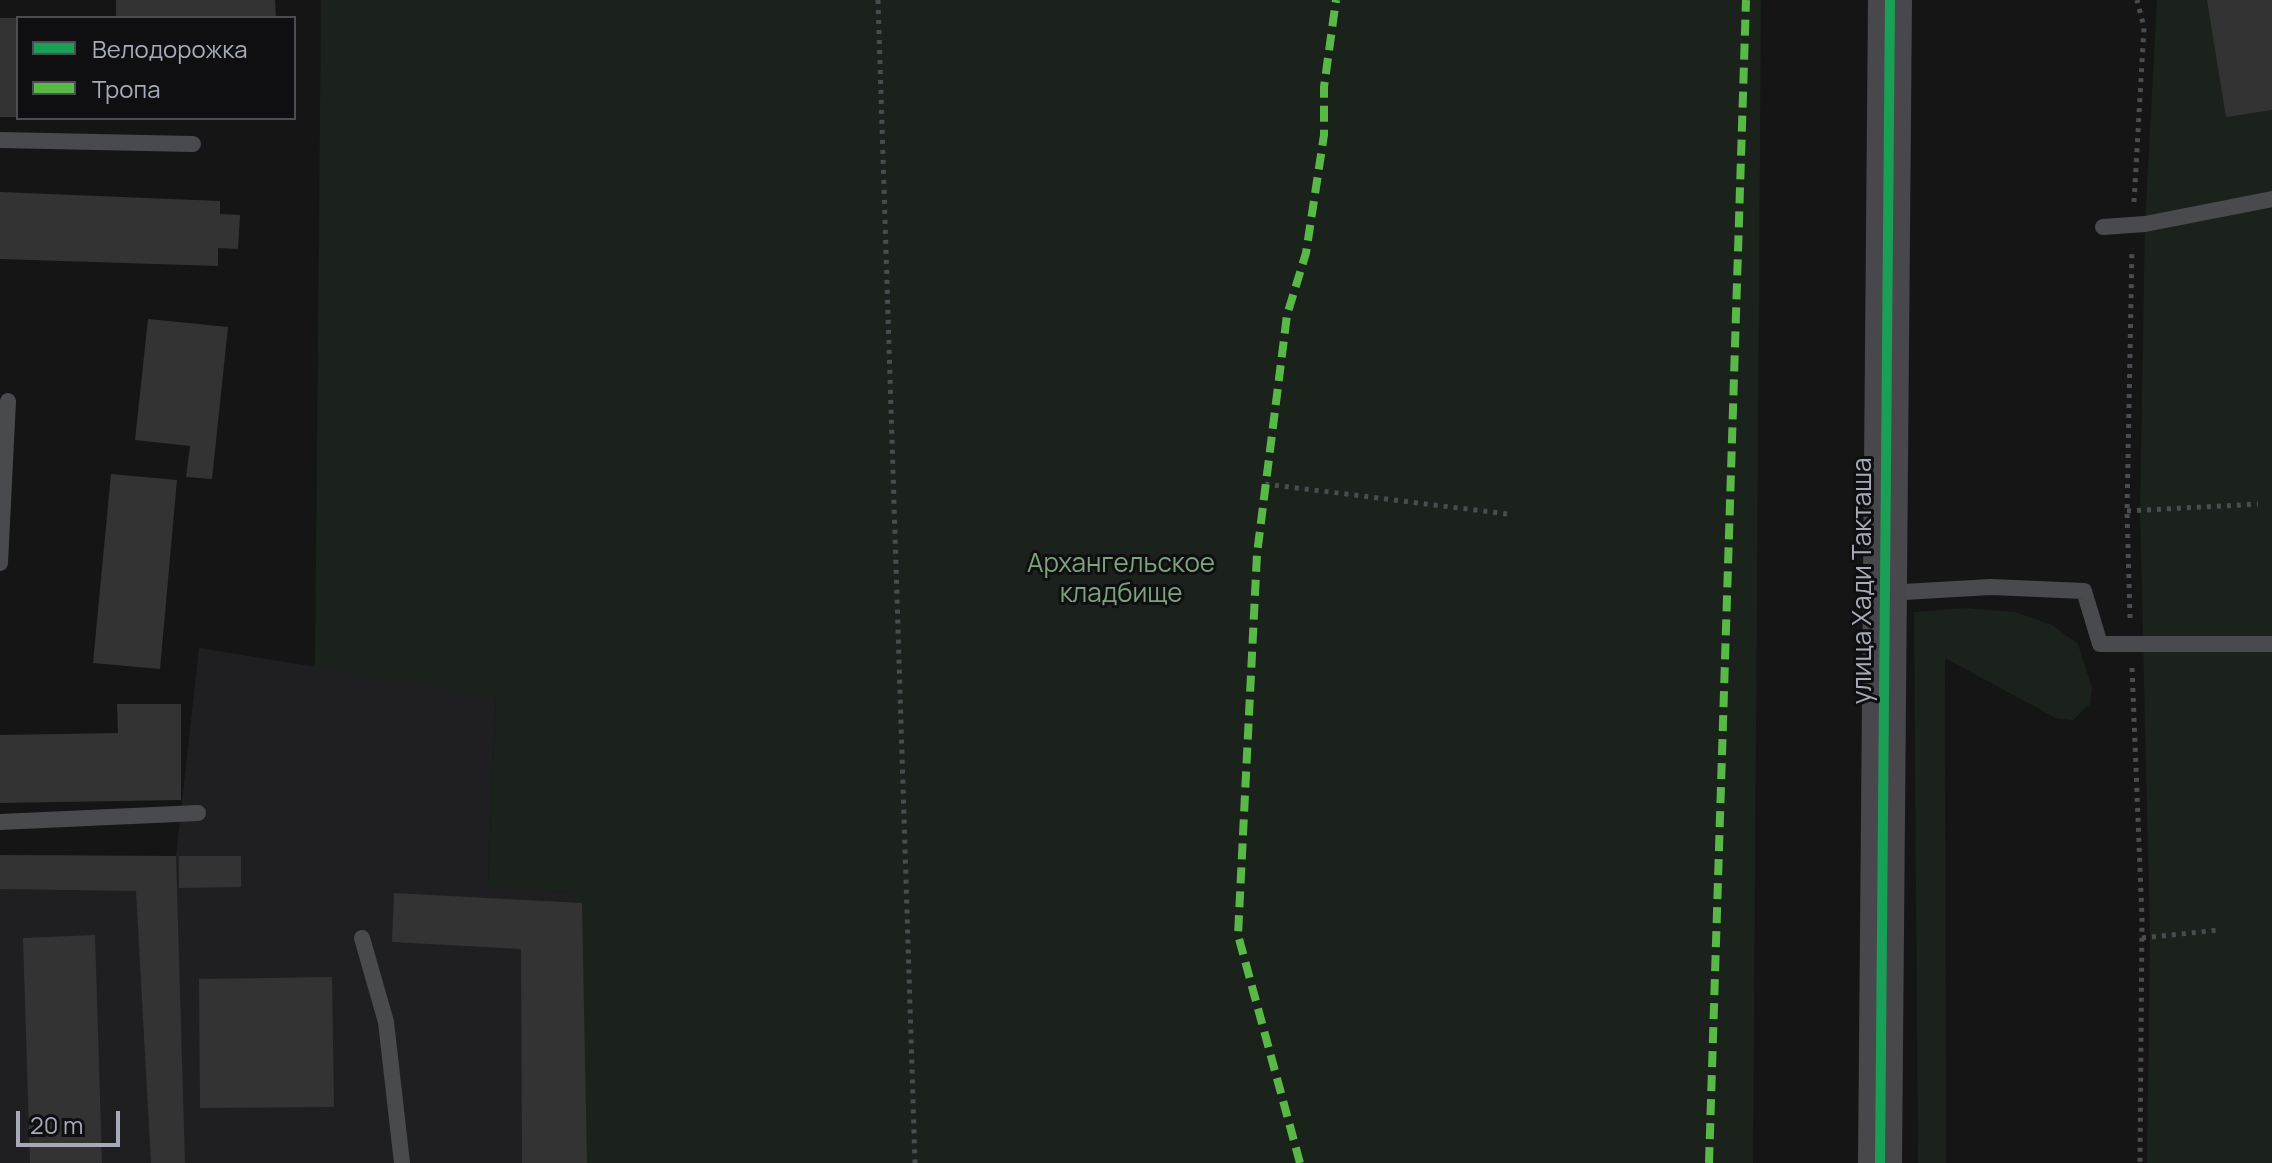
<!DOCTYPE html>
<html>
<head>
<meta charset="utf-8">
<style>
	body { margin:0 }
	#map { position:relative; width:2272px; height:1163px; overflow:hidden; background:#151515; font-family:Manrope,sans-serif }
	canvas { display:block }
	.legend { position:absolute; left:16px; top:16px; width:280px; height:104px; box-sizing:border-box; background:#0f0f11; border:2px solid #4b4d53; margin:0; padding:10px 14px; list-style:none; font-size:24px; color:#a6abb7 }
	.legend li { display:flex; align-items:center; gap:16px; height:40px }
	.legend b { width:40px; border:2px solid #4b4d53 }
	.scale { position:absolute; left:16px; top:1111px; width:104px; height:36px; box-sizing:border-box; border:4px solid #a6abb7; border-top:0; padding-left:10px; font-size:24px; line-height:28px; white-space:nowrap; color:#a6abb7; -webkit-text-stroke:6px #0f0f11; paint-order:stroke }
</style>
</head>
<body>
<div id="map">
<canvas width="2272" height="1163"></canvas>
<ul class="legend">
<li><b style="height:10px;background:#1a9f57"></b>Велодорожка</li>
<li><b style="height:10px;background:#58b947"></b>Тропа</li>
</ul>
<div class="scale">20 m</div>
</div>
<script>
const g = document.querySelector('canvas').getContext('2d');
g.lineJoin = 'round';
function paint(path, color) {
  g.fillStyle = color;
  g.fill(path, 'evenodd');
}
function toPath(rows) {
  const path = new Path2D();
  for (const r of rows) {
    path.moveTo(r[0], r[1]);
    for (let i = 2; i < r.length; i += 2) path.lineTo(r[i], r[i + 1]);
  }
  return path;
}
function trace(path, color, width, dash) {
  g.strokeStyle = color;
  g.lineWidth = width;
  g.lineCap = dash ? 'butt' : 'round';
  g.setLineDash(dash || []);
  g.stroke(path);
}
function drawText(font, color, halo, rows, align = 'center') {
  g.font = font + ' Manrope,sans-serif';
  g.lineWidth = 6;
  g.setLineDash([]);
  g.textBaseline = 'middle';
  g.strokeStyle = halo;
  g.fillStyle = color;
  for (const [text, x, y, turn = 0] of rows) {
    g.save();
    g.translate(x, y);
    g.rotate((+turn || 0) * Math.PI / 180);
    g.textAlign = isNaN(turn) ? turn : align;
    if (halo) g.strokeText(text, 0, 0);
    g.fillText(text, 0, 0);
    g.restore();
  }
}
const built = toPath([
	[199,648,496,696,488,884,573,893,581,1163,0,1163,0,855,176,856]
]);
const green = toPath([
	[321,0,1761,0,1753,1163,581,1163,573,893,488,885,496,697,315,667],
	[2157,0,2272,0,2272,1163,2147,1163,2150,938,2140,510,2145,224],
	[1964,608,2015,612,2052,625,2078,644,2092,688,2090,704,2073,720,2056,718,1945,658,1946,1163,1918,1163,1914,612]
]);
const building = toPath([
	[116,0,275,0,276,18,116,18],
	[2207,0,2272,0,2272,110,2226,117],
	[0,18,18,18,18,117,0,117],
	[0,192,220,201,220,214,240,215,238,249,218,248,218,266,0,259],
	[148,319,228,327,212,479,186,477,190,446,135,440],
	[111,474,177,480,160,669,93,663],
	[117,704,181,704,181,800,0,803,0,735,118,733],
	[0,855,176,856,185,1163,151,1163,136,891,0,889],
	[179,856,241,856,241,887,179,888],
	[394,893,582,903,587,1163,522,1163,521,949,392,942],
	[95,935,102,1163,30,1163,23,938],
	[332,977,334,1107,200,1108,199,979]
]);
const path = toPath([
	[878,0,915,1163],
	[2134,202,2144,27,2137,0],
	[1265,484,1507,514],
	[2127,511,2258,504],
	[2130,618,2127,511,2132,248],
	[2132,668,2142,918,2140,1163],
	[2142,938,2219,930]
]);
const lane = toPath([
	[0,140,193,144],
	[2103,227,2145,224,2272,199],
	[0,563,8,401],
	[1886,593,1991,587,2084,591,2100,644,2272,644],
	[0,822,198,813],
	[362,938,386,1022,402,1163]
]);
const secondary = toPath([
	[1880,1163,1890,0]
]);
const quiet = toPath([
	[1300,1163,1238,935,1257,554,1287,315,1306,253,1324,135,1324,87,1336,0],
	[1709,1163,1746,0]
]);
const cycleway = toPath([
	[1880,1163,1890,0]
]);
const parkNames = [
	["Архангельское",1121,565],
	["кладбище",1121,595]
];
const streetNames = [
	["улица Хади Такташа",1864,581,-90]
];
paint(built, '#1f1f21');
paint(green, '#1b221c');
paint(building, '#333334');
trace(path, '#4b4c50', 5, [4, 6]);
trace(lane, '#494a4e', 16);
trace(secondary, '#48484c', 44);
trace(quiet, '#58b947', 8, [16, 8]);
trace(cycleway, '#1a9f57', 10);
drawText('26px', '#7ca37d', '#0f0f11', parkNames);
drawText('26px', '#a6abb7', '#0f0f11', streetNames);
</script>
</body>
</html>
